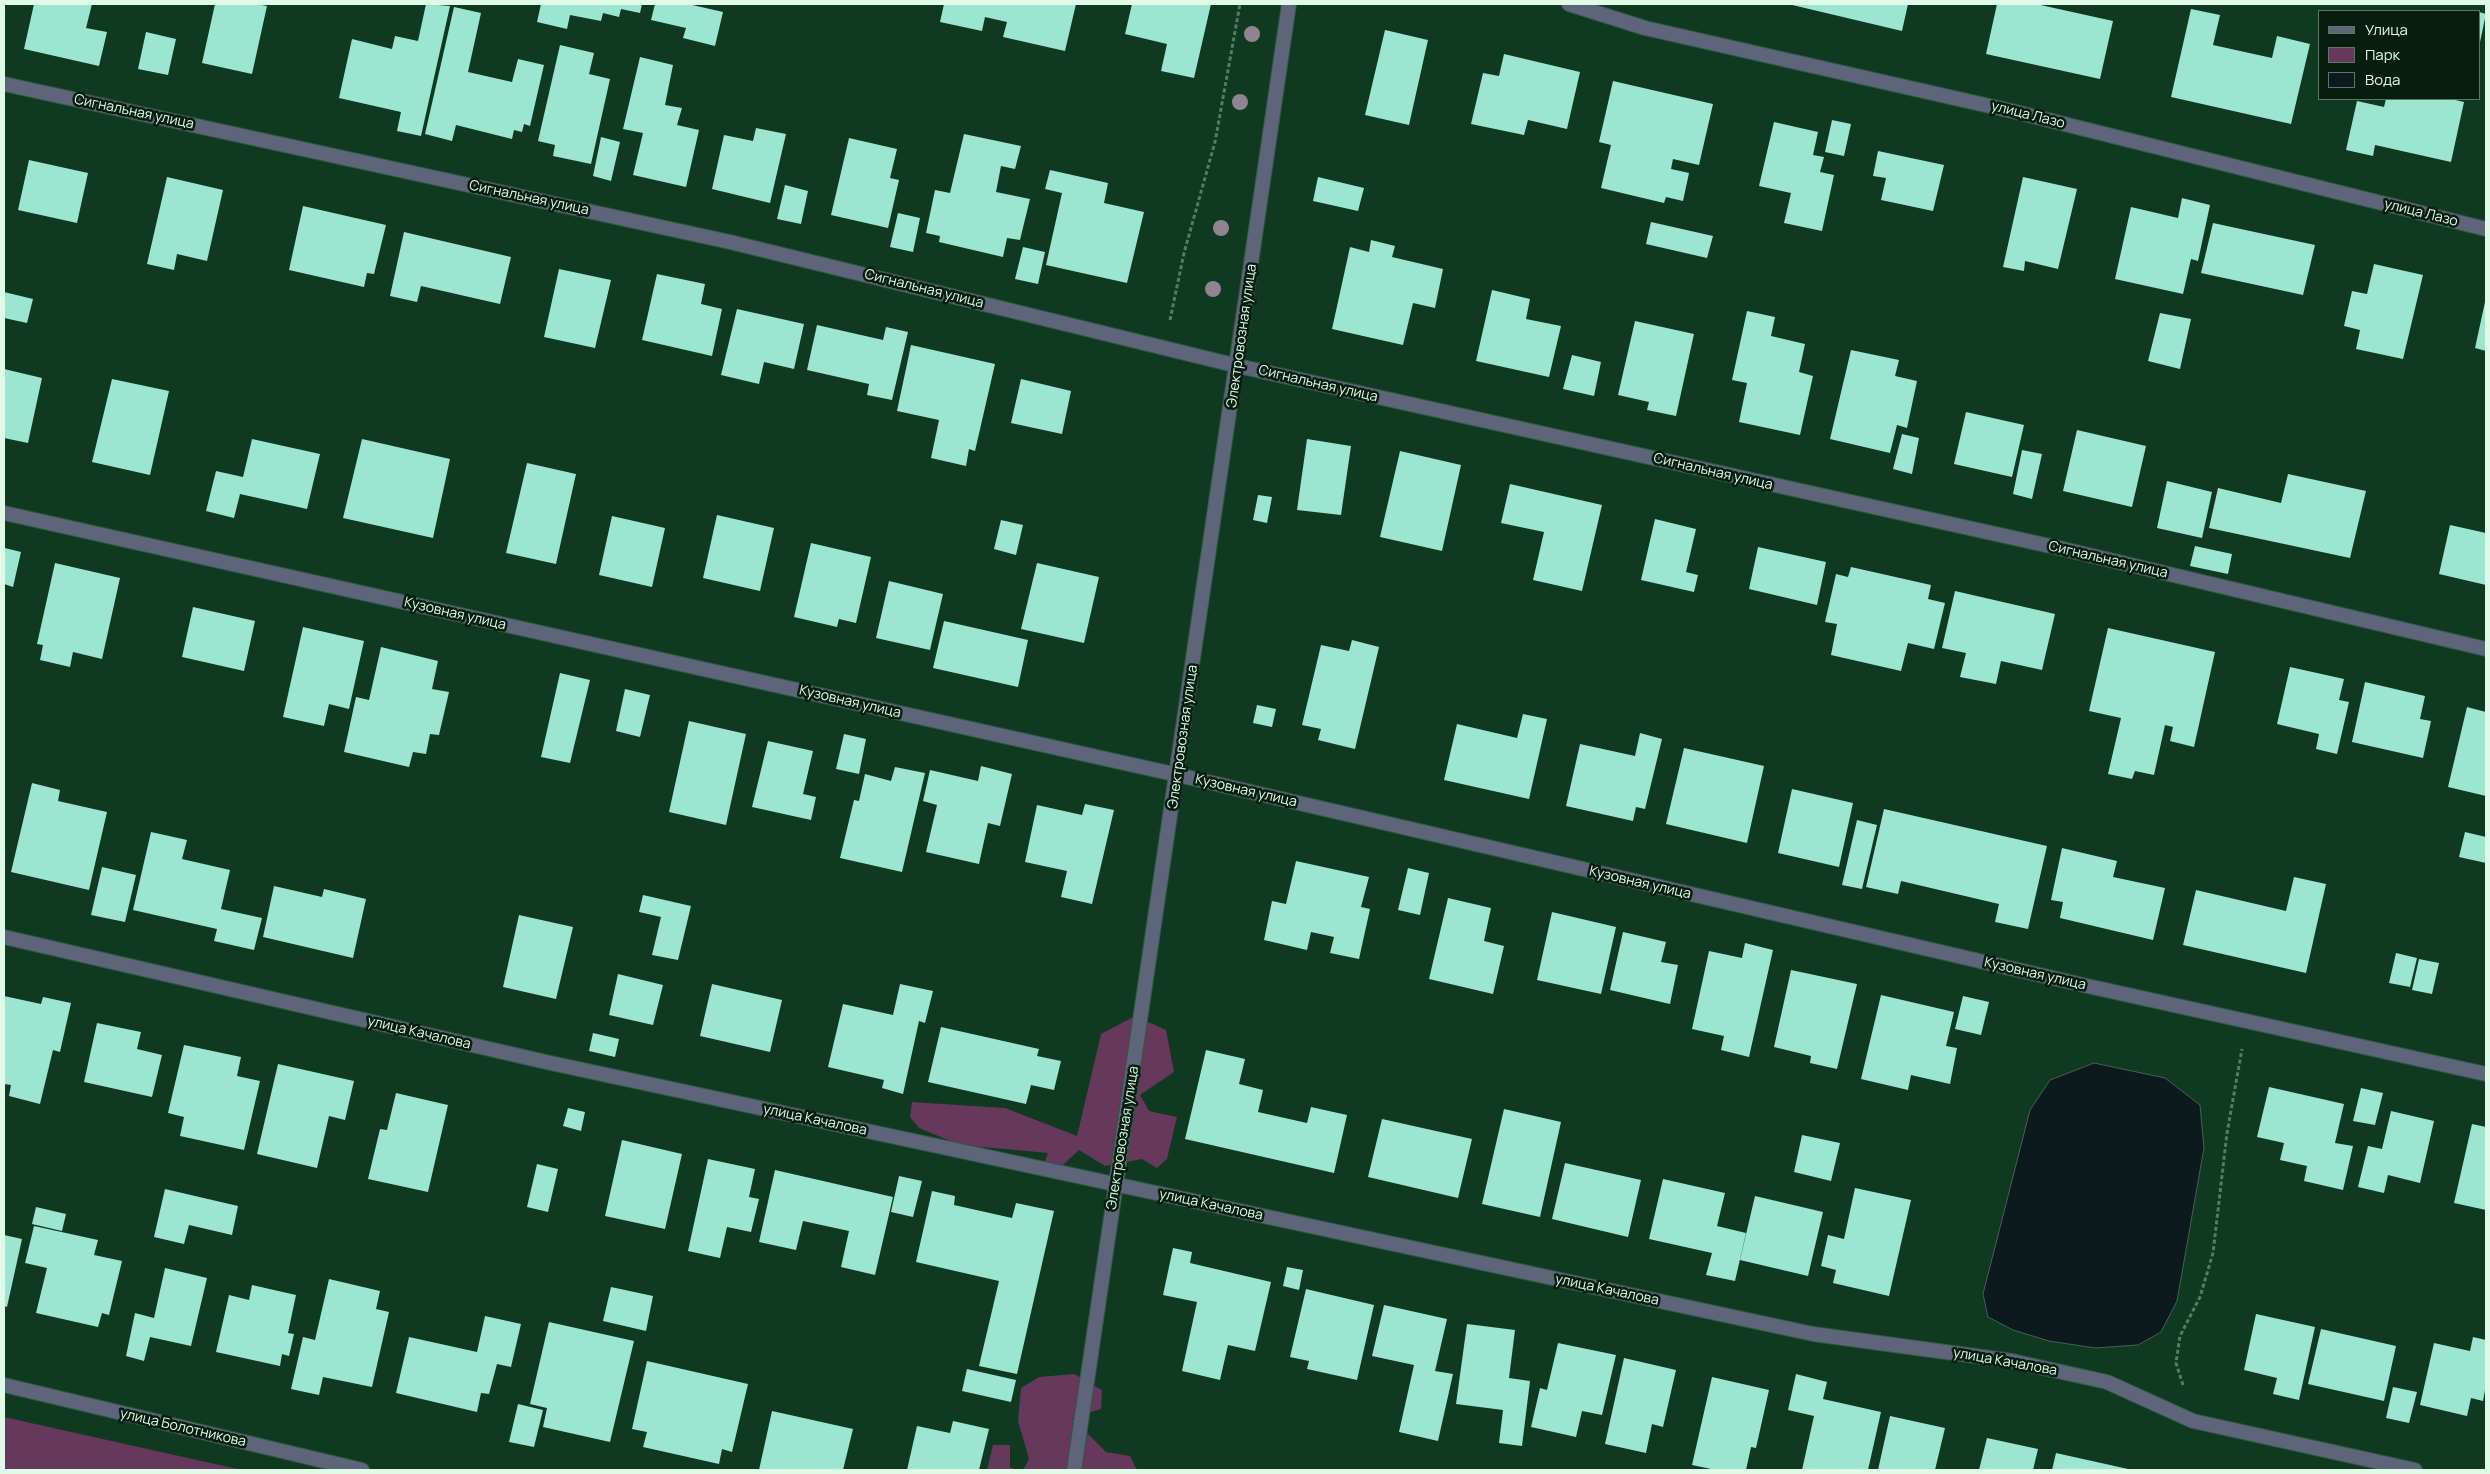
<!DOCTYPE html>
<html>
<head>
<meta charset="utf-8">
<style>
	body { margin:0 }
	#map { position:relative; width:2490px; height:1474px; overflow:hidden; background:#0f3920; font-family:Manrope,sans-serif }
	canvas { display:block }
	.frame { position:absolute; inset:0; border:5px solid #dffbe7; pointer-events:none }
	.legend { position:absolute; left:2318px; top:10px; width:162px; height:90px; box-sizing:border-box; background:#061d0f; border:1px solid #5d7665; margin:0; padding:6px 9px; list-style:none; font-size:15px; color:#dffbe7 }
	.legend li { display:flex; align-items:center; gap:10px; height:25px }
	.legend b { width:25px; border:1px solid #5d7665 }
</style>
</head>
<body>
<div id="map">
<canvas width="2490" height="1474"></canvas>
<div class="frame"></div>
<ul class="legend">
<li><b style="height:6px;background:#5e647a"></b>Улица</li>
<li><b style="height:14px;background:#65385c"></b>Парк</li>
<li><b style="height:14px;background:#0c1a1d"></b>Вода</li>
</ul>
</div>
<script>
const g = document.querySelector('canvas').getContext('2d');
g.lineJoin = 'round';
function paint(path, color) {
  g.fillStyle = color;
  g.fill(path, 'evenodd');
}
function toPath(rows) {
  const path = new Path2D();
  for (const r of rows) {
    path.moveTo(r[0], r[1]);
    for (let i = 2; i < r.length; i += 2) path.lineTo(r[i], r[i + 1]);
  }
  return path;
}
function trace(path, color, width, dash) {
  g.strokeStyle = color;
  g.lineWidth = width;
  g.lineCap = dash ? 'butt' : 'round';
  g.setLineDash(dash || []);
  g.stroke(path);
}
function drawText(font, color, halo, rows, align = 'center') {
  g.font = font + ' Manrope,sans-serif';
  g.lineWidth = 5;
  g.setLineDash([]);
  g.textBaseline = 'middle';
  g.strokeStyle = halo;
  g.fillStyle = color;
  for (const [text, x, y, turn = 0] of rows) {
    g.save();
    g.translate(x, y);
    g.rotate((+turn || 0) * Math.PI / 180);
    g.textAlign = isNaN(turn) ? turn : align;
    if (halo) g.strokeText(text, 0, 0);
    g.fillText(text, 0, 0);
    g.restore();
  }
}
const green = toPath([
	[1135,1016,1166,1030,1174,1072,1140,1095,1149,1111,1177,1117,1167,1159,1157,1168,1142,1159,1105,1166,1079,1150,1051,1176,1041,1172,1048,1153,960,1145,919,1128,910,1117,912,1102,1005,1108,1077,1136,1101,1034],
	[1074,1374,1102,1390,1101,1409,1072,1418,1106,1452,1130,1456,1137,1470,1023,1470,1029,1459,1018,1421,1021,1388,1039,1377],
	[4,1417,242,1470,4,1470],
	[993,1445,1010,1445,1010,1467,1016,1470,987,1470]
]);
const water = toPath([
	[2094,1063,2165,1078,2200,1105,2204,1148,2177,1301,2161,1332,2138,1345,2095,1348,2049,1341,2013,1330,1988,1317,1983,1294,2030,1110,2050,1080,2094,1063]
]);
const building = toPath([
	[34,4,92,4,86,28,107,32,99,66,24,49],
	[215,4,256,4,267,6,252,74,202,63],
	[426,4,450,6,421,136,397,131,401,112,339,98,352,39,392,49,395,36,418,41],
	[541,4,642,4,640,13,621,9,619,17,603,13,601,21,570,15,567,29,537,22],
	[655,4,688,4,723,12,715,46,683,38,686,28,651,20],
	[944,4,1076,4,1065,51,1003,37,1007,22,985,17,982,31,940,22],
	[1132,4,1211,4,1194,78,1161,71,1167,44,1125,34],
	[1788,4,1908,4,1902,31],
	[1997,4,2036,4,2113,21,2100,79,1986,54],
	[454,7,481,13,468,72,512,82,518,59,544,65,530,126,524,124,522,132,514,130,512,139,456,125,452,141,425,134],
	[2191,9,2220,15,2213,45,2272,58,2277,36,2310,44,2291,124,2171,97],
	[2479,12,2486,14,2480,42,2479,42],
	[1385,30,1428,40,1409,125,1365,115],
	[146,32,176,39,168,75,138,69],
	[560,45,594,53,589,74,610,79,591,164,553,156,555,145,538,141],
	[1504,54,1580,72,1567,129,1528,120,1524,135,1471,124,1483,73,1499,76],
	[640,57,673,65,665,105,682,108,677,125,699,130,686,187,633,175,643,133,623,129],
	[1613,81,1713,104,1699,165,1673,159,1671,169,1689,173,1683,201,1666,197,1664,203,1601,188,1611,145,1599,142],
	[2386,99,2451,99,2464,102,2451,162,2375,145,2373,156,2346,150,2357,101,2384,107],
	[1832,120,1851,124,1844,156,1825,152],
	[1774,122,1818,132,1813,155,1824,157,1820,172,1834,175,1822,231,1784,223,1791,193,1759,186],
	[756,128,786,134,770,203,712,189,724,135,753,141],
	[964,134,1021,146,1015,169,1001,166,996,192,1030,199,1020,240,1007,238,1003,257,939,242,940,236,926,233,935,190,950,193],
	[601,137,620,142,611,181,593,176],
	[849,138,897,149,890,178,899,180,888,228,831,215],
	[1878,151,1944,165,1933,211,1881,200,1886,178,1873,176],
	[29,160,88,173,77,223,18,210],
	[1050,170,1108,183,1104,203,1144,212,1127,283,1046,265,1062,193,1045,189],
	[167,177,223,190,207,261,177,254,174,270,147,264],
	[1318,177,1364,188,1358,211,1313,201],
	[2023,177,2077,189,2058,269,2025,261,2024,271,2003,267],
	[785,185,808,191,801,224,777,219],
	[2182,198,2210,205,2198,261,2191,259,2183,294,2115,279,2131,207,2178,218],
	[303,206,386,225,374,274,367,273,364,287,289,270],
	[898,213,920,218,913,252,890,247],
	[1651,222,1713,236,1707,258,1646,244],
	[2213,223,2315,245,2303,295,2201,273],
	[404,232,511,257,500,304,421,286,417,302,390,296],
	[1371,240,1395,246,1392,257,1443,269,1435,308,1413,303,1403,345,1332,329,1350,247,1369,252],
	[1023,247,1045,252,1038,284,1015,279],
	[2374,264,2423,275,2403,359,2356,349,2360,330,2344,326,2352,291,2367,294],
	[559,269,611,280,595,348,544,337],
	[657,274,705,284,701,304,722,309,712,356,642,340],
	[1492,290,1530,299,1526,319,1561,326,1549,377,1476,361],
	[4,292,33,299,27,323,4,318],
	[2485,302,2486,302,2486,351,2475,348],
	[737,309,804,324,794,369,764,362,759,384,721,375],
	[1747,311,1775,317,1771,336,1805,344,1799,372,1813,376,1800,435,1739,422,1747,383,1732,380],
	[2160,313,2191,319,2180,369,2148,361],
	[1635,321,1694,334,1676,416,1647,410,1649,402,1618,395],
	[817,325,883,340,886,327,908,332,892,400,867,395,869,384,807,370],
	[911,345,995,364,975,451,969,449,966,466,931,458,939,420,897,411],
	[1851,350,1899,360,1895,376,1917,381,1907,428,1897,425,1890,453,1830,439],
	[1572,355,1601,362,1594,396,1563,389],
	[4,369,42,378,28,443,4,438],
	[112,379,169,391,150,475,92,462],
	[1021,379,1071,391,1062,434,1011,423],
	[1966,412,2024,425,2012,477,1954,464],
	[2077,430,2146,446,2132,507,2063,491],
	[1902,434,1919,438,1912,474,1893,469],
	[252,439,320,454,307,509,240,494,234,518,206,511,216,471,243,477],
	[362,439,450,459,433,538,343,518],
	[1307,439,1351,446,1341,515,1297,510],
	[2022,450,2042,454,2032,499,2013,494],
	[1400,451,1461,465,1442,551,1380,537],
	[527,463,576,474,556,564,506,553],
	[2288,474,2366,491,2350,558,2209,528,2218,488,2281,503],
	[2167,481,2212,492,2202,538,2157,528],
	[1510,484,1602,505,1582,591,1533,580,1544,532,1501,523],
	[1258,495,1272,497,1267,523,1253,520],
	[717,515,774,528,760,591,703,578],
	[612,516,665,528,652,587,599,575],
	[1655,519,1696,529,1686,572,1698,575,1694,592,1641,580],
	[1001,520,1023,525,1016,555,994,549],
	[2450,525,2486,533,2486,585,2439,574],
	[811,543,871,557,856,623,839,619,837,627,794,617],
	[2195,546,2232,554,2228,574,2190,566],
	[1758,547,1826,562,1817,605,1749,589],
	[5,548,21,552,13,587,4,584],
	[55,563,120,578,102,659,73,652,70,667,40,660,43,645,37,644],
	[1037,563,1099,577,1084,643,1021,629],
	[1851,567,1931,585,1928,599,1945,603,1934,649,1908,643,1901,671,1831,655,1837,624,1825,622,1836,574,1848,577],
	[889,581,943,594,930,650,876,638],
	[1955,591,2055,614,2042,670,2001,661,1996,684,1960,677,1966,653,1942,648],
	[193,607,255,621,244,671,182,657],
	[944,621,1028,640,1018,687,933,668],
	[303,627,364,641,349,709,329,704,324,726,283,717],
	[2108,628,2215,652,2194,747,2170,741,2173,727,2165,725,2154,775,2135,771,2132,779,2108,774,2121,718,2089,711],
	[1352,640,1379,647,1355,749,1318,740,1321,729,1302,725,1321,645,1349,651],
	[381,647,438,661,432,689,449,692,439,735,430,734,426,754,413,752,409,767,344,752,356,697,369,700],
	[2290,667,2344,679,2339,700,2349,702,2337,754,2316,749,2319,734,2277,724],
	[560,673,590,680,570,763,541,757],
	[2365,682,2425,696,2420,719,2431,721,2423,758,2352,742],
	[625,689,650,695,640,737,616,731],
	[1257,705,1276,709,1272,727,1253,723],
	[2467,707,2486,712,2486,796,2448,787],
	[1523,714,1547,719,1529,799,1444,780,1457,724,1517,738],
	[689,721,746,734,726,825,669,812],
	[1640,733,1662,739,1645,809,1636,807,1633,821,1566,806,1580,744,1635,756],
	[844,734,866,739,859,774,836,769],
	[768,741,813,751,803,794,816,797,811,820,752,807],
	[1684,748,1764,766,1747,843,1666,824],
	[981,766,1012,774,1000,826,988,823,979,864,926,852,937,805,923,801,930,770,978,781],
	[895,767,925,773,902,872,840,858,854,800,859,801,865,774,891,781],
	[32,783,60,790,58,801,107,812,89,890,11,872],
	[1792,789,1853,803,1839,867,1778,853],
	[1085,804,1114,810,1092,904,1061,897,1067,871,1025,862,1037,805,1082,815],
	[1884,809,2047,846,2028,929,1995,922,1999,904,1901,881,1898,894,1866,887],
	[1857,820,1877,825,1862,889,1842,885],
	[151,832,187,840,182,859,230,870,221,909,262,918,254,950,214,941,217,929,133,910],
	[2465,832,2486,837,2486,863,2459,857],
	[2062,848,2117,861,2113,877,2165,888,2153,940,2060,918,2063,902,2051,900],
	[1296,861,1369,877,1361,907,1370,909,1359,959,1330,953,1334,937,1311,932,1307,950,1264,940,1272,901,1286,904],
	[102,867,136,875,125,922,91,915],
	[1408,868,1429,873,1420,915,1398,910],
	[2294,877,2326,884,2306,973,2183,945,2196,890,2286,911],
	[274,886,322,897,324,889,366,899,353,958,263,937],
	[643,895,691,906,678,960,652,955,661,917,639,912],
	[1448,898,1491,908,1484,941,1504,946,1493,994,1429,979],
	[1552,912,1616,927,1601,994,1537,980],
	[519,915,573,927,556,999,503,987],
	[1623,932,1666,942,1661,962,1678,965,1670,1004,1610,990],
	[1745,943,1773,950,1749,1057,1721,1050,1724,1036,1692,1029,1709,951,1742,958],
	[2396,953,2417,958,2410,987,2389,983],
	[2419,959,2439,963,2432,994,2412,990],
	[1791,970,1857,984,1837,1069,1810,1063,1811,1056,1774,1047],
	[618,974,663,985,653,1025,609,1015],
	[712,984,782,1000,770,1052,700,1036],
	[900,984,933,991,925,1023,919,1021,903,1094,882,1088,884,1080,828,1067,843,1004,893,1015],
	[1881,995,1954,1012,1946,1046,1957,1048,1950,1084,1911,1075,1908,1090,1861,1079],
	[4,996,41,1004,43,997,71,1003,60,1052,53,1050,40,1104,9,1096,11,1085,4,1084],
	[1963,996,1989,1002,1981,1035,1955,1029],
	[97,1023,141,1032,137,1049,162,1055,152,1097,84,1082],
	[941,1027,1039,1049,1037,1056,1061,1061,1054,1090,1031,1085,1026,1104,928,1082],
	[593,1033,619,1039,615,1057,589,1051],
	[184,1045,241,1057,237,1076,260,1081,244,1150,180,1136,184,1117,168,1113],
	[1206,1050,1245,1059,1239,1084,1263,1090,1258,1112,1307,1123,1311,1107,1347,1115,1334,1173,1185,1139],
	[278,1064,354,1081,345,1120,329,1116,317,1168,257,1154],
	[2269,1087,2344,1104,2335,1143,2353,1146,2343,1190,2304,1181,2307,1166,2280,1160,2284,1143,2257,1137],
	[2361,1088,2383,1093,2375,1125,2353,1121],
	[396,1093,448,1105,428,1192,368,1179,380,1129,387,1130],
	[568,1108,585,1112,581,1131,563,1126],
	[1504,1109,1561,1122,1540,1217,1482,1204],
	[2391,1111,2434,1121,2420,1183,2388,1175,2384,1193,2358,1187,2368,1146,2382,1149],
	[1382,1119,1472,1139,1458,1198,1368,1177],
	[2472,1124,2486,1127,2486,1210,2454,1203],
	[1802,1135,1840,1143,1831,1181,1794,1172],
	[622,1140,682,1154,665,1229,605,1216],
	[708,1159,755,1169,749,1197,759,1199,751,1232,727,1227,720,1258,688,1251],
	[1565,1163,1641,1180,1628,1237,1552,1219],
	[537,1164,558,1169,548,1212,527,1207],
	[775,1170,893,1197,875,1275,841,1267,849,1231,803,1221,796,1250,759,1242],
	[899,1176,922,1181,913,1217,891,1212],
	[1663,1179,1725,1193,1717,1226,1746,1233,1735,1281,1706,1275,1712,1253,1649,1239],
	[1855,1188,1911,1200,1889,1296,1833,1283,1836,1270,1821,1266,1828,1235,1844,1239],
	[165,1189,238,1206,232,1235,189,1225,184,1244,154,1237],
	[932,1191,955,1196,954,1205,1012,1218,1016,1203,1054,1211,1017,1374,979,1366,999,1281,916,1262],
	[1755,1196,1823,1212,1808,1276,1740,1260],
	[36,1207,66,1214,62,1231,32,1224],
	[34,1226,98,1240,94,1255,122,1261,109,1315,102,1313,98,1327,36,1313,47,1268,25,1263],
	[4,1235,22,1239,7,1307,4,1306],
	[1173,1248,1192,1252,1190,1263,1271,1282,1255,1351,1228,1345,1220,1380,1182,1371,1197,1302,1163,1295],
	[1287,1267,1303,1270,1299,1290,1283,1286],
	[165,1268,207,1278,191,1346,150,1337,144,1361,126,1356,135,1313,154,1318],
	[329,1279,380,1291,376,1309,389,1312,372,1387,323,1377,319,1395,291,1389,303,1337,315,1340],
	[252,1285,296,1295,288,1333,294,1334,289,1356,282,1354,280,1366,216,1352,229,1295,249,1300],
	[611,1287,653,1296,646,1331,603,1321],
	[1306,1289,1374,1305,1357,1380,1307,1369,1309,1361,1290,1357],
	[1384,1305,1447,1319,1435,1371,1453,1374,1438,1441,1399,1432,1414,1365,1372,1356],
	[2256,1314,2315,1327,2299,1400,2273,1394,2277,1378,2244,1370],
	[485,1316,521,1324,511,1367,497,1364,489,1394,481,1393,477,1412,396,1393,409,1337,477,1352],
	[549,1322,634,1341,610,1442,543,1427,547,1408,530,1404],
	[1467,1324,1515,1330,1509,1378,1530,1381,1522,1446,1499,1443,1503,1410,1456,1404],
	[2321,1329,2396,1346,2384,1401,2308,1384],
	[2473,1337,2486,1340,2486,1385,2483,1401,2471,1398,2467,1416,2420,1405,2434,1343,2470,1351],
	[1558,1343,1616,1355,1602,1415,1582,1411,1576,1437,1531,1427,1540,1388,1547,1390],
	[1624,1358,1676,1370,1663,1427,1652,1424,1646,1453,1605,1444],
	[647,1361,748,1384,732,1452,722,1449,719,1464,643,1447,647,1432,632,1429],
	[967,1369,1016,1380,1011,1402,962,1391],
	[1796,1374,1827,1382,1823,1399,1881,1412,1868,1470,1802,1470,1814,1416,1788,1410],
	[1712,1377,1769,1390,1756,1448,1751,1447,1746,1470,1716,1470,1692,1465],
	[2393,1387,2417,1392,2409,1423,2386,1418],
	[518,1404,543,1410,534,1447,509,1442],
	[772,1411,853,1429,843,1470,759,1470],
	[1890,1416,1945,1428,1935,1470,1878,1470],
	[953,1421,989,1429,979,1470,907,1470,917,1426,950,1433],
	[1987,1438,2038,1449,2033,1470,1979,1470],
	[2056,1453,2128,1469,2128,1470,2052,1470]
]);
const path = toPath([
	[1170,320,1184,253,1215,142,1240,4],
	[2183,1385,2176,1363,2180,1336,2200,1297,2213,1253,2227,1133,2242,1049]
]);
const minor = toPath([
	[1569,4,1645,28,2016,112,2486,229],
	[4,84,730,242,1238,366,2059,548,2486,649],
	[4,513,1178,775,2083,985,2486,1074],
	[4,937,546,1062,1813,1334,2012,1361,2107,1382,2193,1421,2415,1470],
	[4,1385,362,1470]
]);
const tertiary = toPath([
	[1074,1470,1289,4]
]);
const trees = [
	[1252,34],
	[1240,102],
	[1221,228],
	[1213,289]
];
const streetNames = [
	["Сигнальная улица",134,112,12],
	["улица Лазо",2028,115,14],
	["Сигнальная улица",529,198,12],
	["улица Лазо",2421,213,14],
	["Сигнальная улица",924,289,14],
	["Электровозная улица",1242,336,-82],
	["Сигнальная улица",1318,384,13],
	["Сигнальная улица",1713,472,13],
	["Сигнальная улица",2108,560,13],
	["Кузовная улица",455,614,13],
	["Кузовная улица",850,702,13],
	["Электровозная улица",1183,737,-82],
	["Кузовная улица",1246,791,13],
	["Кузовная улица",1640,883,13],
	["Кузовная улица",2035,974,13],
	["улица Качалова",419,1033,13],
	["улица Качалова",815,1120,12],
	["Электровозная улица",1123,1138,-81],
	["улица Качалова",1211,1205,12],
	["улица Качалова",1607,1290,12],
	["улица Качалова",2005,1362,10],
	["улица Болотникова",183,1428,13]
];
paint(green, '#65385c');
paint(water, '#0c1a1d');
trace(water, '#4b5e5a', 1);
paint(building, '#9ce6d1');
trace(minor, '#305840', 16);
trace(tertiary, '#305840', 16);
trace(path, '#567c64', 3, [4, 2.5]);
trace(minor, '#5e647a', 14);
trace(tertiary, '#5e647a', 14);
g.fillStyle = '#8f8490';
for (const [x, y] of trees) {
  g.beginPath();
  g.arc(x, y, 8, 0, 2 * Math.PI);
  g.fill();
}
drawText('14px', '#dffbe7', '#061d0f', streetNames);
</script>
</body>
</html>
